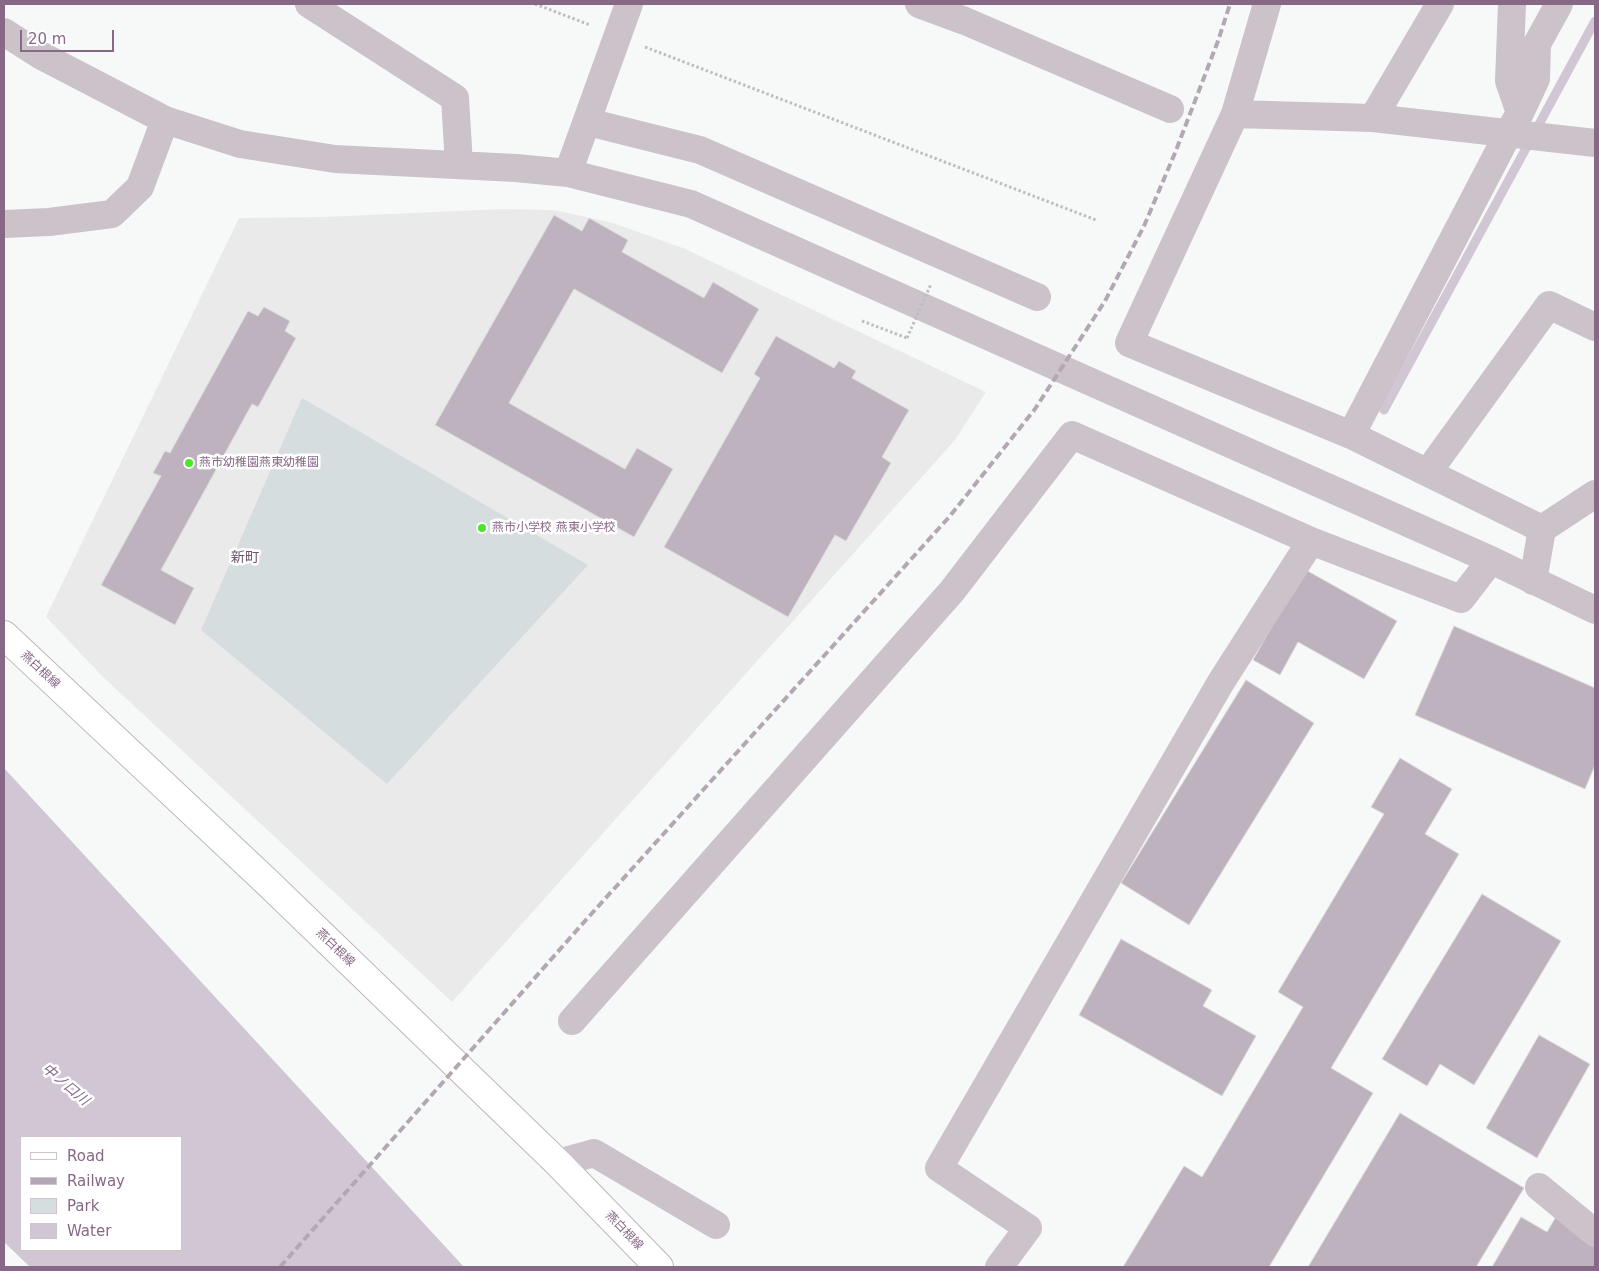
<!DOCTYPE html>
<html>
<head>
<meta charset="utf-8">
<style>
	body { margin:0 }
	#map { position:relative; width:1599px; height:1271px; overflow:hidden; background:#f7f9f8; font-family:"DejaVu Sans",sans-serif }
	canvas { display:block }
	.frame { position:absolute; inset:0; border:5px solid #886887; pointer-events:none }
	.legend { position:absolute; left:20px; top:1136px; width:162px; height:115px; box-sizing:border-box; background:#fff; border:1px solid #cfc3cf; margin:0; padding:6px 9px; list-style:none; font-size:15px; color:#886887 }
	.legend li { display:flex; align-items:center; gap:10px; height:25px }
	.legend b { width:25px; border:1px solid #cfc3cf }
	.scale { position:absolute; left:20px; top:30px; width:94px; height:22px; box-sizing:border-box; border:2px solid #886887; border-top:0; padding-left:6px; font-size:15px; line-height:18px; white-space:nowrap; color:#886887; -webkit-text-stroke:4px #fff; paint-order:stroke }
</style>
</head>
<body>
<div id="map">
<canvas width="1599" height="1271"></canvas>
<div class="frame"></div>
<ul class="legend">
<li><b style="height:6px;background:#fff"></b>Road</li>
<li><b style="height:6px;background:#b3a7b3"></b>Railway</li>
<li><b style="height:14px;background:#d6ddde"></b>Park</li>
<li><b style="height:14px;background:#d1c6d3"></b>Water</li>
</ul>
<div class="scale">20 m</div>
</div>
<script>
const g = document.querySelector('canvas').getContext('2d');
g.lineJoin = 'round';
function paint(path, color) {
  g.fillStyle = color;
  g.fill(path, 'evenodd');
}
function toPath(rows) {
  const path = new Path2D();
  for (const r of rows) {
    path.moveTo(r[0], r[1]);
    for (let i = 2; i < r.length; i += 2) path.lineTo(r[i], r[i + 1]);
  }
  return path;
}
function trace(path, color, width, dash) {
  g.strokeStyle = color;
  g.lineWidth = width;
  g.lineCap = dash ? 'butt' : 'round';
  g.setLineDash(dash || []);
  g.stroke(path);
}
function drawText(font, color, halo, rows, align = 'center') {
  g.font = font + ' "DejaVu Sans","Noto Sans JP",sans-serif';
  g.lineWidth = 5;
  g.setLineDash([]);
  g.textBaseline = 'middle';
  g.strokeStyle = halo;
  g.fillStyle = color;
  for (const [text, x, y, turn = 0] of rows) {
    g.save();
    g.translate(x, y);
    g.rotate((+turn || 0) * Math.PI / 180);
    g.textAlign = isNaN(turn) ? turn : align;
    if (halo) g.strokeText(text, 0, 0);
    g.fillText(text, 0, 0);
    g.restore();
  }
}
const built = toPath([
	[502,209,554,210,613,223,683,248,986,392,955,440,452,1002,103,677,46,617,239,218,323,217]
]);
const green = toPath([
	[302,398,588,565,387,784,201,630]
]);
const water = toPath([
	[4,768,464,1267,30,1267,4,1242],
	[21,1137,181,1137,181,1250,21,1250]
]);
const stream = toPath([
	[1384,410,1595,21]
]);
const building = toPath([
	[554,215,582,231,589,218,628,240,622,252,704,298,713,282,759,309,722,373,574,289,509,403,625,469,637,448,673,469,634,537,435,425,554,215],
	[264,307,290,321,285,331,296,338,258,407,252,404,161,570,194,588,175,625,101,585,161,476,153,473,165,451,170,453,248,311,258,316,264,307],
	[776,336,834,368,839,361,856,371,852,378,909,410,882,457,891,463,846,541,835,535,788,617,664,547,760,378,754,374,776,336],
	[1304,569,1397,621,1364,679,1298,642,1280,675,1253,660,1304,569],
	[1454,626,1595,688,1595,765,1585,789,1415,715,1454,626],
	[1246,680,1314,723,1189,925,1121,883,1246,680],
	[1400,758,1452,789,1425,834,1459,854,1331,1068,1373,1093,1269,1267,1123,1267,1184,1166,1202,1177,1303,1007,1278,992,1384,814,1371,807,1400,758],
	[1482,894,1561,941,1474,1085,1440,1064,1427,1086,1382,1059,1482,894],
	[1121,939,1212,990,1203,1006,1256,1036,1222,1096,1079,1015,1121,939],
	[1539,1035,1590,1064,1537,1158,1486,1128,1539,1035],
	[1400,1113,1524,1188,1476,1267,1308,1267,1400,1113],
	[1557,1215,1595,1238,1595,1267,1492,1267,1521,1217,1547,1232,1557,1215]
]);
const path = toPath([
	[535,4,590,25],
	[645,47,1096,220],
	[862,321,907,338]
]);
const minor = toPath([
	[309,4,455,98,459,165],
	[919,4,965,21,1170,109],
	[1267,4,1235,114,1129,343,1351,435,1542,529,1533,581],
	[1512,4,1509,81,1520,113],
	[4,32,40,55,165,120,240,144,335,159,516,168,568,173,691,204,1491,560,1595,610],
	[1235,114,1373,118,1595,143],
	[1373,118,1440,4],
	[588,122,700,150,1037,297],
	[568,173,629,4],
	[4,224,49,222,112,214,140,187,165,120],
	[1351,435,1508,134,1520,113,1536,79,1537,44,1559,4],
	[1428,472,1549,305,1595,327],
	[1542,529,1595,494],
	[572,1021,952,591,1072,435,1311,541,1461,599,1491,560],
	[558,1163,594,1153,716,1225],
	[1539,1187,1595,1233],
	[999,1267,1028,1228,939,1168,1221,682,1311,541]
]);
const major = toPath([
	[4,635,267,882,558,1163,659,1267]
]);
const rail = toPath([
	[280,1267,585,921,950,516,1035,409,1105,301,1144,226,1175,153,1218,41,1230,4]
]);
const pathBridge = toPath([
	[907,338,931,284]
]);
const markers = [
	[189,463,5,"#4de42c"],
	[482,528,5,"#4de42c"]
];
const poiNames = [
	["燕市幼稚園燕東幼稚園",199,463],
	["燕市小学校 燕東小学校",492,528]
];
const streetNames = [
	["燕白根線",40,670,43],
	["燕白根線",335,948,44],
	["燕白根線",624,1231,46]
];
const neighbourhoodNames = [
	["新町",245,558]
];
const waterNames = [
	["中ノ口川",65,1085,40]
];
paint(built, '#eaeaeb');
paint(green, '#d6ddde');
paint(water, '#d1c6d3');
trace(stream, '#d1c6d3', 9);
paint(building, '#bfb2bf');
trace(building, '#d9dbda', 1);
trace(major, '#bfb6be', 30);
trace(path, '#c2bcc2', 3, [2.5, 2.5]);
trace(minor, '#cbc2ca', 28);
trace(major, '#fff', 28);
trace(rail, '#b3a7b3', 4, [8, 4]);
trace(pathBridge, '#c2bcc2', 3, [2.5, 2.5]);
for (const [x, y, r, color] of markers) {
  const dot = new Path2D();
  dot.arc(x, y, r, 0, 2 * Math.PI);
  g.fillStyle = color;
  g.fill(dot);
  trace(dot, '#fff', 2);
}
drawText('12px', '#886887', '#fff', poiNames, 'left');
drawText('12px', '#886887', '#fff', streetNames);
drawText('14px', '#6d566c', '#fff', neighbourhoodNames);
drawText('italic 14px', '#85698a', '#fff', waterNames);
</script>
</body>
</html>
